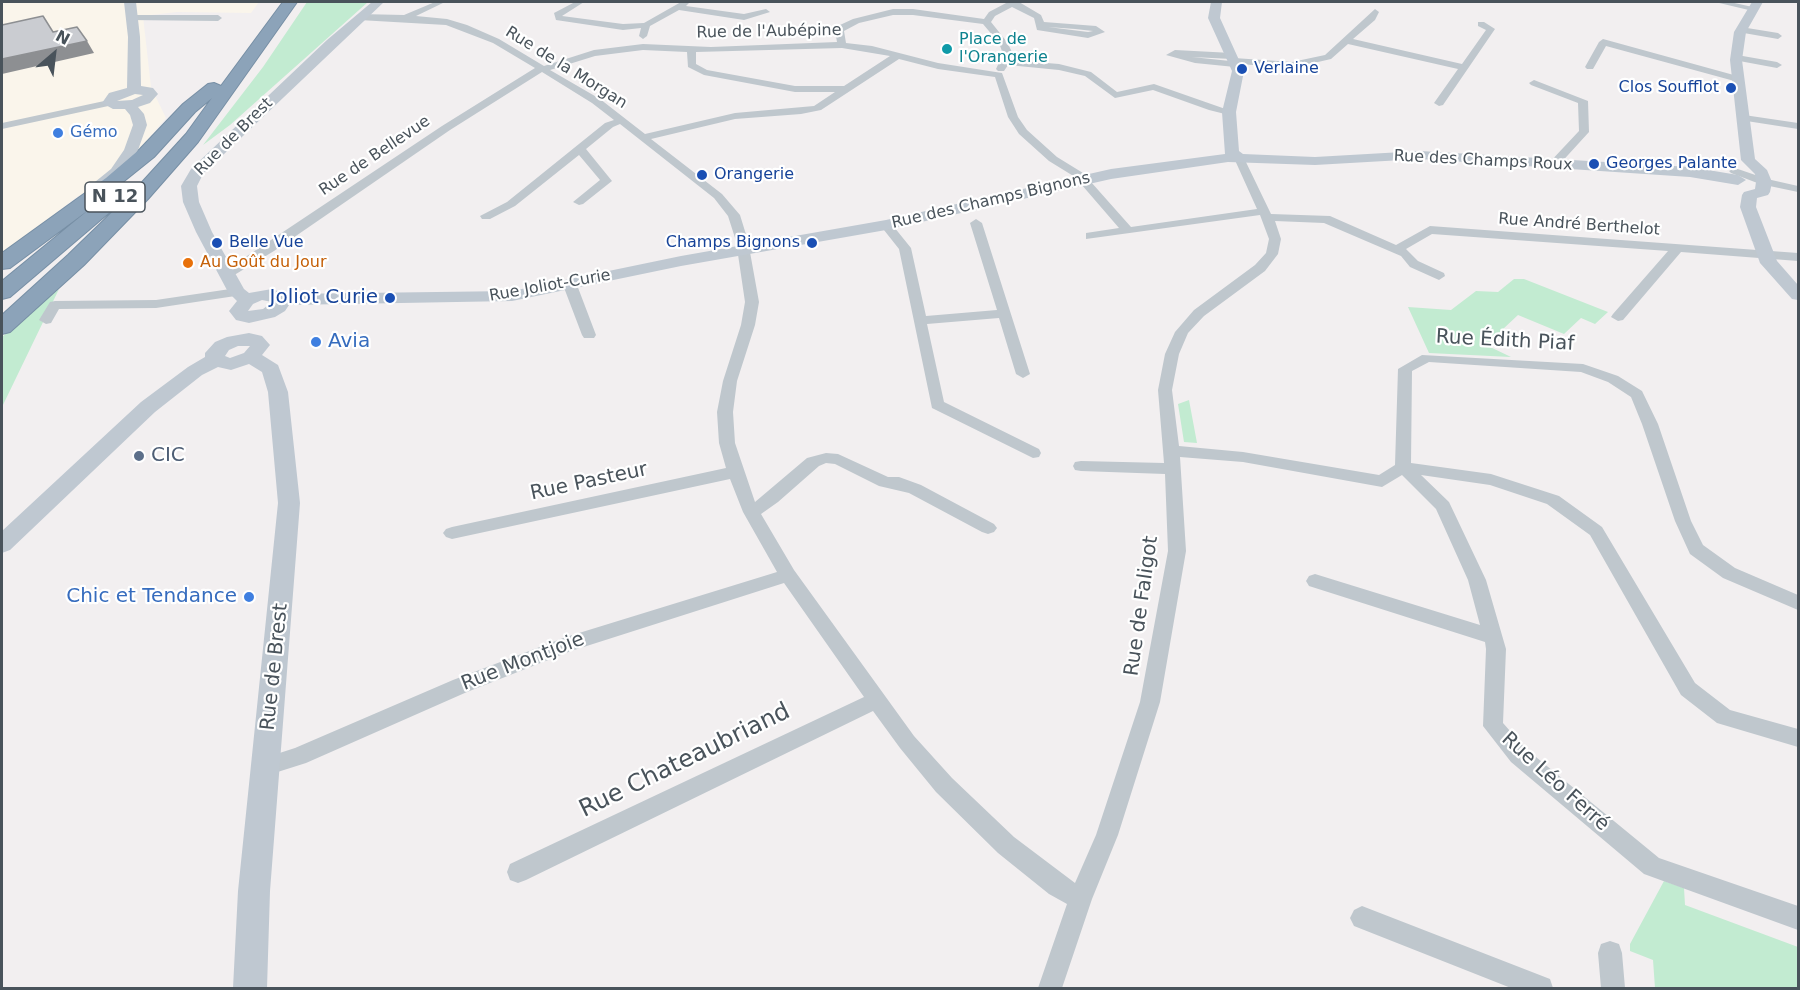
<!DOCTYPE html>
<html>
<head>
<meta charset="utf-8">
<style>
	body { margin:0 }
	#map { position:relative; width:1800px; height:990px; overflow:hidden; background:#f2eff0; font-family:"DejaVu Sans",sans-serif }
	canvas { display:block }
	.frame { position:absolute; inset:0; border:3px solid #49535b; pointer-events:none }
	.north { position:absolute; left:24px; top:24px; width:60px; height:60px; -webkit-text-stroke:4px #fff; paint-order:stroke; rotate:28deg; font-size:16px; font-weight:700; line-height:24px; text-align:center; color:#49535b }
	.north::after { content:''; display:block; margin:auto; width:21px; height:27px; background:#49535b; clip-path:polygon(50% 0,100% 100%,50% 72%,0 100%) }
</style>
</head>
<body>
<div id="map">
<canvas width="1800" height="990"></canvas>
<div class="frame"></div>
<div class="north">N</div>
</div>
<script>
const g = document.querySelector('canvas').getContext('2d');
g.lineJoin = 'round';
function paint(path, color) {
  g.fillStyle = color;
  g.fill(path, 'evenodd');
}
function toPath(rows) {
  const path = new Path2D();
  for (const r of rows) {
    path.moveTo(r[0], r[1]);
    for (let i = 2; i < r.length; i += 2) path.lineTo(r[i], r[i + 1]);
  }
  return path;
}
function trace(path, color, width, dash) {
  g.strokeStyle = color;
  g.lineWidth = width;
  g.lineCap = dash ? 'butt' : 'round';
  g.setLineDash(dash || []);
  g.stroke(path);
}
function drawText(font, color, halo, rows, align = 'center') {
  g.font = font + ' "DejaVu Sans",sans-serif';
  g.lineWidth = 4.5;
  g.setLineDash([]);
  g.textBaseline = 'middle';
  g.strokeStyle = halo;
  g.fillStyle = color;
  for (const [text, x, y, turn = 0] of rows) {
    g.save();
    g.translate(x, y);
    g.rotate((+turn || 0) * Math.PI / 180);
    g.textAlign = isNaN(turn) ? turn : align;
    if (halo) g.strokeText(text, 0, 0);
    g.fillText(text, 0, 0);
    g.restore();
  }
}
const commercial = toPath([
	[2,2,259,2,251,13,177,12,143,16,151,87,166,118,121,170,95,193,78,196,2,254]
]);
const green = toPath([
	[307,2,368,2,230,125,203,145,263,67],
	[1514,279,1524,279,1608,312,1595,324,1581,318,1564,334,1518,315,1486,345,1511,357,1429,353,1408,307,1451,310,1476,291,1498,292],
	[59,289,2,407,2,337],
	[1189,400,1197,443,1184,442,1178,404],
	[1664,881,1684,888,1685,905,1798,947,1798,988,1655,988,1653,960,1630,951,1630,944]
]);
const street = toPath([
	[435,2,445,2,416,16,447,19,467,25,499,39,544,66,594,50,643,44,711,47,837,42,835,31,840,25,853,19,893,9,913,9,984,19,989,12,1008,2,1019,2,1041,15,1044,22,1096,26,1105,32,1088,38,1037,30,1034,18,1012,7,995,16,991,22,1007,42,1013,54,1010,60,1059,64,1091,72,1117,92,1154,84,1234,112,1229,115,1209,110,1153,90,1115,98,1085,76,1059,70,1008,65,1004,71,998,71,996,69,1003,54,999,43,983,24,913,15,893,15,859,23,844,31,846,43,872,46,938,63,1002,73,1018,117,1027,130,1057,157,1083,173,1131,227,1257,209,1234,158,1239,155,1244,158,1271,214,1330,216,1396,245,1430,226,1798,253,1798,261,1681,252,1623,320,1618,321,1611,317,1613,314,1668,251,1432,234,1406,249,1418,261,1444,273,1445,276,1439,280,1410,267,1401,256,1324,223,1275,221,1281,239,1278,254,1265,271,1204,316,1188,333,1179,354,1172,390,1179,446,1243,452,1379,475,1395,465,1398,369,1422,355,1583,364,1618,376,1642,391,1658,424,1691,521,1703,545,1735,568,1798,595,1798,610,1723,578,1690,554,1675,521,1642,424,1631,397,1608,382,1581,372,1429,362,1412,371,1411,463,1491,474,1559,496,1602,527,1695,683,1730,710,1798,729,1798,747,1717,723,1681,695,1590,535,1547,504,1490,485,1421,475,1449,502,1486,580,1506,649,1503,723,1525,748,1659,858,1798,906,1798,930,1644,874,1511,762,1483,726,1486,649,1485,642,1309,586,1306,581,1309,576,1315,574,1480,625,1468,580,1436,509,1402,475,1382,487,1243,462,1180,457,1186,551,1160,702,1118,835,1092,899,1062,988,1038,988,1067,904,1049,894,998,853,936,792,900,748,873,711,526,880,518,883,510,880,507,872,510,864,864,697,784,583,571,651,467,692,306,763,265,776,258,774,254,767,258,760,295,748,453,680,566,637,777,572,743,512,730,479,452,539,446,537,443,533,446,529,452,527,726,468,719,443,717,412,723,381,741,325,745,302,736,241,728,216,714,198,620,124,613,127,586,149,612,181,583,204,579,205,573,202,600,180,579,155,515,206,490,219,482,219,480,216,507,202,605,123,614,120,592,103,542,72,450,130,274,251,231,277,226,278,220,274,442,126,535,68,493,43,446,25,359,20,355,17,359,14,404,15,435,2],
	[1048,27,1075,29,1093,31,1088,32,1048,27],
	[842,48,890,56,844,86,795,86,707,70,696,64,696,52,842,48],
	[643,50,687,52,688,67,704,75,795,92,835,92,814,106,735,113,645,134,600,99,550,70,595,56,643,50],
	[899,59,938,69,995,77,1008,117,1019,134,1049,161,1075,177,1119,228,1086,233,1086,239,1260,215,1269,239,1266,253,1255,265,1194,310,1175,332,1165,354,1158,390,1164,463,1081,461,1075,462,1073,466,1075,470,1081,471,1165,474,1168,551,1140,702,1096,835,1075,883,1014,837,952,778,914,736,794,570,761,514,778,502,819,466,826,463,835,464,879,486,909,493,982,532,988,534,994,532,997,528,994,524,921,485,899,477,888,477,838,454,826,453,807,458,755,502,735,443,733,412,737,381,755,325,759,302,748,241,740,215,722,194,651,139,735,119,801,114,821,110,899,59],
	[575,2,584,2,562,16,623,24,644,23,681,2,690,2,686,6,744,14,766,9,770,12,744,20,679,10,650,26,647,36,643,39,639,36,641,28,623,30,556,20,554,13,575,2],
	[1715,2,1730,2,1757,8,1753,11,1715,2],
	[1375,9,1379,12,1375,20,1353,39,1462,64,1486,30,1478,26,1478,22,1484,22,1495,29,1443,105,1439,106,1434,103,1458,69,1348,44,1331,59,1292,68,1240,64,1235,67,1195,63,1166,55,1175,50,1232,53,1237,56,1234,58,1292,62,1325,55,1375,9],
	[1192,57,1232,59,1230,61,1192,57],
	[132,15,218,15,222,18,218,21,129,20,128,18,132,15],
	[1741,27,1778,33,1782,36,1778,39,1738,32,1737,30,1741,27],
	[1603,39,1741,77,1743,79,1738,82,1606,46,1593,69,1587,69,1585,67,1599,42,1603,39],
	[1737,55,1777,62,1782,65,1777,68,1734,60,1734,56,1737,55],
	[1534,80,1588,101,1589,132,1558,166,1550,166,1548,164,1579,131,1578,103,1531,85,1529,83,1534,80],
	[109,100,113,101,113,105,2,129,2,123,109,100],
	[1744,115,1798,123,1798,129,1740,120,1739,118,1744,115],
	[1735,168,1767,179,1798,186,1798,192,1760,184,1731,173,1729,171,1735,168],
	[976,219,982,223,1030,374,1023,378,1016,374,999,318,927,324,944,402,1039,449,1041,453,1039,457,1033,458,932,408,899,249,880,225,882,222,890,222,911,248,926,316,997,310,970,223,976,219],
	[570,281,577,285,596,335,594,338,584,338,582,335,563,285,570,281],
	[237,288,244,292,242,295,156,308,59,309,51,323,46,324,39,320,50,302,55,301,156,300,237,288],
	[1362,906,1550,979,1553,988,1511,988,1354,926,1350,918,1354,910,1362,906],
	[1610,941,1619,944,1622,953,1625,988,1601,988,1598,953,1601,944,1610,941]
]);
const secondary = toPath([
	[124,2,136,2,140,37,141,86,153,88,158,94,150,103,138,107,144,114,147,125,138,150,121,175,103,189,98,191,90,186,111,169,124,150,133,125,130,115,125,109,113,109,102,103,109,93,127,88,128,37,124,2],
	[135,94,143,95,132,100,117,101,135,94],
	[372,2,384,2,203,174,197,186,199,202,212,232,244,289,249,293,272,289,285,294,512,291,681,256,886,220,1111,169,1225,154,1222,112,1232,71,1208,18,1211,2,1222,2,1220,18,1244,71,1236,112,1239,151,1243,154,1315,157,1420,151,1690,167,1738,175,1746,180,1738,185,1690,177,1420,159,1315,165,1228,162,1111,179,886,230,681,266,512,301,289,305,285,311,275,317,249,323,236,320,229,311,237,301,228,292,196,232,183,202,181,186,191,169,327,40,372,2],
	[262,300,272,302,263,309,248,311,253,304,262,300],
	[1752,2,1763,2,1746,32,1742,60,1755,159,1767,170,1772,182,1770,192,1768,195,1757,198,1756,207,1777,261,1798,285,1798,300,1792,299,1760,263,1740,207,1742,195,1744,192,1755,189,1756,182,1755,174,1741,160,1730,60,1734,32,1752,2],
	[249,333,262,336,270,345,262,355,278,365,288,392,300,503,270,891,267,988,233,988,238,891,278,503,268,392,262,372,249,364,231,370,218,367,202,375,155,412,10,550,2,553,2,531,141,402,188,367,205,357,205,353,215,342,227,337,249,333],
	[238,346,250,346,244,353,230,358,225,356,229,350,238,346]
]);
const highway = toPath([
	[283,2,297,2,198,142,148,199,84,265,10,332,2,334,2,315,68,255,134,191,186,134,212,98,195,112,154,157,98,202,111,203,114,207,111,211,10,297,2,299,2,281,91,208,10,268,2,269,2,253,106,178,140,149,183,104,208,84,214,83,221,86,283,2]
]);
const shadedWall = toPath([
	[87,41,94,53,2,74,2,59]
]);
const building = toPath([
	[43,16,53,32,77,27,87,41,2,59,2,25,43,16]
]);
const markers = [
	[947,49,6,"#0f9aa8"],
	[1242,69,6,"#1a4fb4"],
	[1731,88,6,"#1a4fb4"],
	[58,133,6,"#3f7fe0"],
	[1594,164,6,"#1a4fb4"],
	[702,175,6,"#1a4fb4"],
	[217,243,6,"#1a4fb4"],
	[812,243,6,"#1a4fb4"],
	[188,263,6,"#e8710a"],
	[390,298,6,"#1a4fb4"],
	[316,342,6,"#3f7fe0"],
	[139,456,6,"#5c6f8a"],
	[249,597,6,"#3f7fe0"]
];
const farStreetnames = [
	["Rue de l'Aubépine",769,32,-1],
	["Rue de la Morgan",566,68,32],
	["Rue de Brest",234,137,-45],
	["Rue de Bellevue",375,156,-34],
	["Rue des Champs Roux",1483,161,3],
	["Rue des Champs Bignons",991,201,-13],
	["Rue André Berthelot",1579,225,4],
	["Rue Joliot-Curie",550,286,-10]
];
const farCulturenames = [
	["Place de",959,40],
	["l'Orangerie",959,58]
];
const farTransitnames = [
	["Verlaine",1254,69],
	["Clos Soufflot",1719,88,"right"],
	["Georges Palante",1606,164],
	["Orangerie",714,175],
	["Belle Vue",229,243],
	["Champs Bignons",800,243,"right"]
];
const farShopnames = [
	["Gémo",70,133]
];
const farFoodnames = [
	["Au Goût du Jour",200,263]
];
const shields = [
	[115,197,60]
];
const shieldNames = [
	["N 12",115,197]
];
const transitNames = [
	["Joliot Curie",378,298]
];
const streetNames = [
	["Rue Édith Piaf",1505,341,3],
	["Rue Pasteur",589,482,-12],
	["Rue de Faligot",1142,606,-82],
	["Rue Montjoie",523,662,-21],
	["Rue de Brest",275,667,-84],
	["Rue Léo Ferré",1555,782,42]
];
const shopNames = [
	["Avia",328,342],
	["Chic et Tendance",237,597,"right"]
];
const serviceNames = [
	["CIC",151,456]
];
const nearStreetnames = [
	["Rue Chateaubriand",685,761,-26]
];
paint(commercial, '#faf5eb');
paint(green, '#c2ebd1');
trace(highway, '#778fa5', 2);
paint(street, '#bfc7cd');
paint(secondary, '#bfc8d1');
paint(highway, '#8ca3b9');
paint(shadedWall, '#8d8f92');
paint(building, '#caccd1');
trace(building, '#8d8f92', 1.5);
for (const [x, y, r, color] of markers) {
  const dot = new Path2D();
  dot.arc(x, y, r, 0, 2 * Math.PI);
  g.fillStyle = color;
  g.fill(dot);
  trace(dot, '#fff', 2);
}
drawText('16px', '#49535b', '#fff', farStreetnames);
drawText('16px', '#0d838f', '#fff', farCulturenames, 'left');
drawText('16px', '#164399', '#fff', farTransitnames, 'left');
drawText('16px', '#366cbe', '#fff', farShopnames, 'left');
drawText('16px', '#c56008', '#fff', farFoodnames, 'left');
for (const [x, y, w] of shields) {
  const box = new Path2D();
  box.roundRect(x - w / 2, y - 15, w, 30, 4.5);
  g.fillStyle = '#fff';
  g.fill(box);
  trace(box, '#49535b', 1.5);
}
drawText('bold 18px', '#49535b', null, shieldNames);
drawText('20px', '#164399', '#fff', transitNames, 'right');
drawText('20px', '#49535b', '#fff', streetNames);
drawText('20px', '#366cbe', '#fff', shopNames, 'left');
drawText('20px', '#4e5e75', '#fff', serviceNames, 'left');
drawText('24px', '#49535b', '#fff', nearStreetnames);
</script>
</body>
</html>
